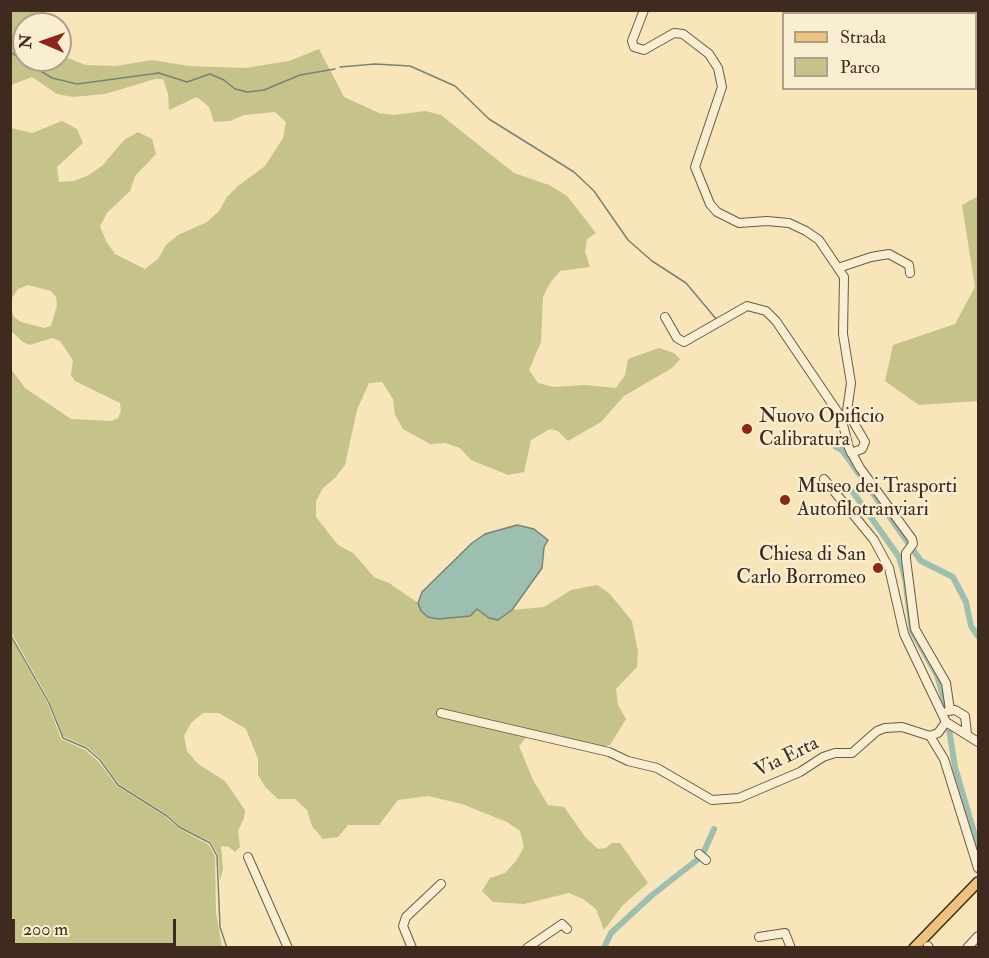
<!DOCTYPE html>
<html>
<head>
<meta charset="utf-8">
<style>
	body { margin:0 }
	#map { position:relative; width:989px; height:958px; overflow:hidden; background:#f8e5b9; font-family:"IM FELL Double Pica",serif }
	canvas { display:block }
	.frame { position:absolute; inset:0; border:12px solid #3e2a1e; pointer-events:none }
	.legend { position:absolute; left:782px; top:12px; width:195px; height:78px; box-sizing:border-box; background:#faeed2; border:2px solid #afa08a; margin:0; padding:8px 10px; list-style:none; font-size:18px; color:#3e2a1e }
	.legend li { display:flex; align-items:center; gap:12px; height:30px }
	.legend b { width:30px; border:2px solid #afa08a }
	.north { position:absolute; left:12px; top:12px; width:60px; height:60px; box-sizing:border-box; background:#faeed2; border:2px solid #afa08a; border-radius:50%; rotate:272deg; font-size:16px; font-weight:700; line-height:24px; text-align:center; color:#3e2a1e }
	.north::after { content:''; display:block; margin:auto; width:21px; height:27px; background:#8f2418; clip-path:polygon(50% 0,100% 100%,50% 72%,0 100%) }
	.scale { position:absolute; left:12px; top:919px; width:164px; height:27px; box-sizing:border-box; border:3px solid #3e2a1e; border-top:0; padding-left:8px; font-size:18px; line-height:21px; white-space:nowrap; color:#3e2a1e; -webkit-text-stroke:4px #faeed2; paint-order:stroke }
</style>
</head>
<body>
<div id="map">
<canvas width="989" height="958"></canvas>
<div class="frame"></div>
<ul class="legend">
<li><b style="height:8px;background:#ecc27c"></b>Strada</li>
<li><b style="height:16px;background:#c5c28a"></b>Parco</li>
</ul>
<div class="north">N</div>
<div class="scale">200 m</div>
</div>
<script>
const g = document.querySelector('canvas').getContext('2d');
g.lineJoin = 'round';
function paint(path, color) {
  g.fillStyle = color;
  g.fill(path, 'evenodd');
}
function toPath(rows) {
  const path = new Path2D();
  for (const r of rows) {
    path.moveTo(r[0], r[1]);
    for (let i = 2; i < r.length; i += 2) path.lineTo(r[i], r[i + 1]);
  }
  return path;
}
function trace(path, color, width, dash) {
  g.strokeStyle = color;
  g.lineWidth = width;
  g.lineCap = dash ? 'butt' : 'round';
  g.setLineDash(dash || []);
  g.stroke(path);
}
function drawText(font, color, halo, rows, align = 'center') {
  g.font = font + ' "IM FELL Double Pica",serif';
  g.lineWidth = 4.5;
  g.setLineDash([]);
  g.textBaseline = 'middle';
  g.strokeStyle = halo;
  g.fillStyle = color;
  for (const [text, x, y, turn = 0] of rows) {
    g.save();
    g.translate(x, y);
    g.rotate((+turn || 0) * Math.PI / 180);
    g.textAlign = isNaN(turn) ? turn : align;
    if (halo) g.strokeText(text, 0, 0);
    g.fillText(text, 0, 0);
    g.restore();
  }
}
const green = toPath([
	[11,11,36,11,35,24,24,24,24,60,60,60,60,55,86,65,116,66,152,60,189,66,245,68,289,61,319,49,344,97,379,113,394,115,425,111,441,115,514,173,549,185,567,196,596,233,587,239,585,252,590,267,560,271,550,283,543,297,541,342,529,370,538,383,554,387,585,385,616,388,625,375,628,359,659,348,674,353,680,359,672,368,624,396,601,422,568,441,558,431,550,429,531,440,524,472,508,475,471,460,460,448,445,443,430,444,403,429,395,415,393,399,382,382,369,383,357,410,345,465,335,478,323,488,316,501,316,517,338,545,353,553,374,577,389,583,418,603,421,611,438,619,469,616,477,609,497,620,512,610,544,607,571,590,597,585,609,593,632,621,638,652,637,667,616,689,618,705,626,719,610,745,596,749,528,735,519,746,533,780,548,805,564,807,586,838,598,849,606,848,612,843,620,843,648,883,623,905,604,930,596,909,583,899,569,893,524,904,493,902,482,891,490,878,505,873,516,861,524,847,520,831,507,822,462,804,428,796,398,800,379,825,348,825,338,837,323,839,312,826,307,810,295,799,278,799,266,788,258,775,258,759,246,729,219,713,203,713,191,723,184,736,187,751,198,764,225,781,245,810,244,818,238,831,240,847,235,852,229,847,221,846,223,869,220,881,218,855,211,842,179,826,168,815,119,784,101,759,87,747,63,736,50,702,11,632,11,369,25,388,71,419,111,421,118,418,121,411,120,403,75,381,71,375,73,360,60,341,52,338,30,345,23,342,11,331,10,308,14,317,21,322,44,328,51,326,57,305,56,297,51,291,28,285,18,289,11,299,11,128,32,133,62,121,77,129,83,143,57,167,59,182,74,181,89,175,103,165,124,140,138,132,152,139,156,154,135,176,130,191,107,213,100,226,106,241,115,254,145,269,158,259,166,245,178,235,207,222,219,211,227,197,238,186,265,166,283,138,286,122,275,112,244,115,230,121,214,122,209,107,197,97,169,110,168,94,163,79,155,79,105,94,73,97,57,94,32,77,11,85],
	[978,196,978,401,919,405,885,381,893,345,955,324,975,287,962,205],
	[11,637,48,704,61,739,85,750,98,761,117,786,166,817,178,828,209,845,215,856,216,912,222,947,11,947]
]);
const water = toPath([
	[517,525,534,529,548,540,544,547,542,568,512,610,498,620,489,618,477,609,470,616,438,619,428,617,421,611,418,603,422,592,472,543,485,534,517,525]
]);
const stream = toPath([
	[10,52,52,78,77,84,159,73,187,82,210,74,224,80,235,89,247,92,264,90,300,75,335,69],
	[340,67,375,64,410,66,455,86,489,119,574,172,594,191,628,240,652,261,686,283,717,320],
	[10,634,49,703,63,738,86,748,100,760,118,785,167,816,179,827,210,843,217,856,220,927,227,948]
]);
const canal = toPath([
	[836,447,842,450,921,561,953,577,966,602,971,626,978,636],
	[853,492,899,557,905,578,912,631,937,675,945,703],
	[949,729,955,767,978,846],
	[604,948,611,933,651,896,702,856,714,829]
]);
const minor = toPath([
	[644,10,632,41,634,47,644,50,674,33,683,34,709,54,718,68,722,87,695,167,710,204,717,212,739,223,767,221,789,223,806,231,819,240,844,277,843,334,851,383,847,411,865,442,862,449,851,453],
	[838,268,871,257,889,254,909,265,910,273],
	[665,317,677,338,684,342,747,306,766,311,776,321,841,417,849,448,860,468,912,539,913,544,906,553,906,559,915,629,946,683,950,710],
	[824,479,874,540,889,568,904,634,946,722],
	[948,711,955,710,965,716,967,734],
	[441,713,609,752,628,761,657,768,712,800,739,798,800,772,823,757,835,753,852,753,877,731,885,728,902,727,930,736,938,733,946,722,978,742],
	[930,736,944,759,978,868],
	[699,854,706,860],
	[248,857,288,948],
	[759,937,785,933,791,948],
	[928,946,929,948],
	[412,948,403,926,406,917,441,884],
	[527,948,562,924,567,929],
	[967,948,978,936]
]);
const major = toPath([
	[914,948,978,882]
]);
const markers = [
	[747,429,6,"#8f2418"],
	[785,500,6,"#8f2418"],
	[878,568,6,"#8f2418"]
];
const poiNames = [
	["Nuovo Opificio",759,418],
	["Calibratura",759,441],
	["Museo dei Trasporti",797,488],
	["Autofilotranviari",797,511],
	["Chiesa di San",866,556,"right"],
	["Carlo Borromeo",866,579,"right"]
];
const streetNames = [
	["Via Erta",787,758,-26]
];
paint(green, '#c5c28a');
paint(water, '#9dbfb0');
trace(water, '#778376', 1.5);
trace(stream, '#778376', 1.5);
trace(canal, '#9dbfb0', 6);
trace(minor, '#6c5945', 10);
trace(major, '#3e2a1e', 12);
trace(minor, '#faeed2', 8);
trace(major, '#ecc27c', 9);
for (const [x, y, r, color] of markers) {
  const dot = new Path2D();
  dot.arc(x, y, r, 0, 2 * Math.PI);
  g.fillStyle = color;
  g.fill(dot);
  trace(dot, '#faeed2', 2);
}
drawText('20px', '#3e2a1e', '#faeed2', poiNames, 'left');
drawText('20px', '#3e2a1e', '#faeed2', streetNames);
</script>
</body>
</html>
